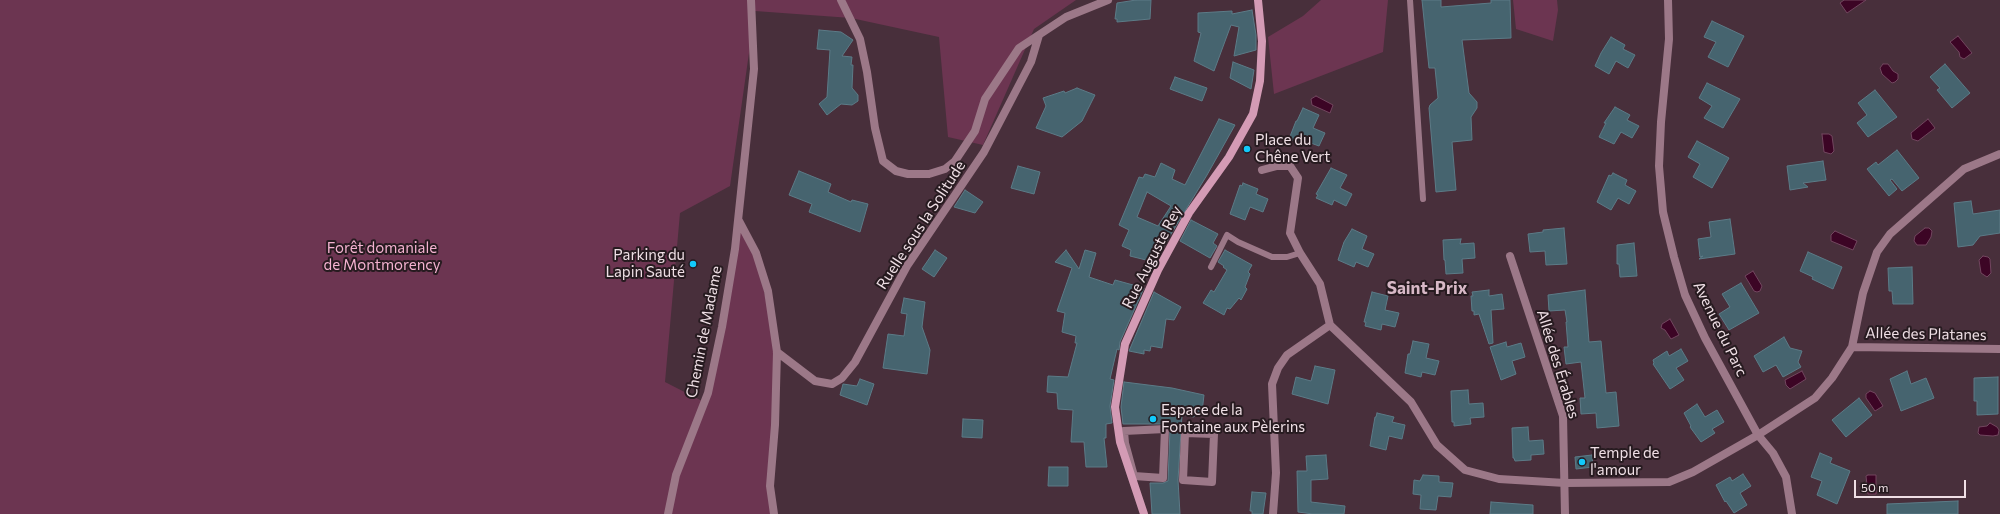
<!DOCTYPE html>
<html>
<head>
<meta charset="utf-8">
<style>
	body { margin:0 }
	#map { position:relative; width:2000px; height:514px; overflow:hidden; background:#482f3b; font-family:Commissioner,sans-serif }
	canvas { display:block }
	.scale { position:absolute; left:1854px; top:480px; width:112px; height:18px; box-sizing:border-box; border:2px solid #efdfe5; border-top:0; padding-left:5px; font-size:12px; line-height:14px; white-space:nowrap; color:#efdfe5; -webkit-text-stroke:3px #271b20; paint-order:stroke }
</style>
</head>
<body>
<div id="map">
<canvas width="2000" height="514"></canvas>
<div class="scale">50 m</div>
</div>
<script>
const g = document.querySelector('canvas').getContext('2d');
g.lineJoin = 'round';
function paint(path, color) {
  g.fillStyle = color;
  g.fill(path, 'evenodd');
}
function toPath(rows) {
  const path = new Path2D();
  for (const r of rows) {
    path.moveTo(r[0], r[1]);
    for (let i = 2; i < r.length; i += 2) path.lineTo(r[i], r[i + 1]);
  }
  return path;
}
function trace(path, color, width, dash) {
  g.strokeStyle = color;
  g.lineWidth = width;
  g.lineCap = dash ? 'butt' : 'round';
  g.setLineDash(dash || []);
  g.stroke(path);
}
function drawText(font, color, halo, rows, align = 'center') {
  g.font = font + ' Commissioner,sans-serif';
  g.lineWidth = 4;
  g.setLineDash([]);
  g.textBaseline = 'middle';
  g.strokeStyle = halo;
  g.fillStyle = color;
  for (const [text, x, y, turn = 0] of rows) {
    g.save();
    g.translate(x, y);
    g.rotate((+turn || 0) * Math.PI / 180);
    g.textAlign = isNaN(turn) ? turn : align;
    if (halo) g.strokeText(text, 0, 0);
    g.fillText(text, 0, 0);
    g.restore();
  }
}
const green = toPath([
	[0,0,1076,0,1034,29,983,145,948,137,939,37,851,18,755,11,730,186,680,213,665,382,706,403,739,221,756,253,777,352,770,486,774,514,0,514],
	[1321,0,1388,0,1383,52,1274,94,1268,37,1303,16],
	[1513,0,1557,0,1558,10,1553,41,1516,29]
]);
const water = toPath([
	[1844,0,1866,0,1847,13,1840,3,1844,0],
	[1958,36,1972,53,1964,59,1960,57,1959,52,1950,42,1958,36],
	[1883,64,1888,64,1893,71,1898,74,1898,79,1895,82,1892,83,1882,74,1880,68,1883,64],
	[1316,96,1333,105,1330,113,1312,105,1311,99,1316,96],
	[1928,119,1935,128,1918,141,1912,139,1911,133,1928,119],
	[1822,134,1829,134,1832,136,1834,151,1831,154,1824,152,1822,134],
	[1925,228,1929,228,1932,231,1931,237,1926,245,1917,245,1914,241,1915,236,1925,228],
	[1835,231,1857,241,1853,250,1831,241,1831,235,1835,231],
	[1983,256,1988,257,1990,259,1991,273,1987,277,1981,273,1979,260,1983,256],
	[1753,271,1762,286,1760,291,1757,292,1754,291,1745,276,1753,271],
	[1670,319,1679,335,1671,339,1665,330,1661,328,1662,324,1670,319],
	[1802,371,1806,379,1790,389,1786,385,1785,380,1802,371],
	[1870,391,1875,393,1883,406,1875,411,1866,398,1866,394,1870,391],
	[1990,423,1997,427,1999,430,1998,435,1993,436,1980,435,1978,433,1979,427,1987,426,1990,423],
	[1868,475,1876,475,1876,494,1868,494,1866,476,1868,475]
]);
const building = toPath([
	[1136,0,1151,0,1150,19,1117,22,1117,19,1115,19,1117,3,1136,0],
	[1422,0,1441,0,1441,7,1491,3,1491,0,1510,0,1511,38,1462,40,1469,93,1477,102,1477,108,1471,117,1472,140,1452,142,1456,190,1436,192,1429,108,1430,105,1438,98,1435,68,1429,68,1422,0],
	[1252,10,1256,35,1256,50,1234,56,1239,27,1231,25,1214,71,1194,61,1201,33,1198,32,1198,13,1232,11,1232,14,1252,10],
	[1712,21,1744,36,1728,67,1708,57,1716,42,1704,37,1712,21],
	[819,30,841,32,853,40,842,56,852,57,851,65,853,65,852,88,858,95,858,101,852,105,841,104,827,115,819,104,827,97,830,50,817,49,819,30],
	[1611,37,1625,45,1623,49,1635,55,1628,68,1616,61,1609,74,1595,66,1601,53,1611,37],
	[1233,62,1254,70,1251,89,1230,78,1233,62],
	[1945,64,1970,93,1952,108,1937,90,1940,88,1930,77,1945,64],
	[1175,77,1207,88,1202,101,1170,89,1175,77],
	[1707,83,1740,99,1723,128,1704,118,1712,106,1699,98,1707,83],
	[1077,88,1095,95,1082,121,1062,137,1036,128,1046,106,1043,98,1064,91,1065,93,1077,88],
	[1875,90,1897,117,1868,137,1857,123,1867,115,1858,103,1875,90],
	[1615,107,1630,115,1627,120,1639,126,1632,138,1621,132,1614,144,1599,137,1606,123,1604,123,1615,107],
	[1303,108,1319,115,1313,128,1325,133,1319,146,1308,142,1305,146,1289,139,1296,121,1297,121,1303,108],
	[1219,119,1235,125,1207,175,1154,262,1130,256,1131,250,1122,246,1129,230,1119,225,1139,177,1143,178,1145,174,1155,177,1161,163,1175,170,1172,179,1185,185,1219,119],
	[1147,192,1171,206,1158,226,1137,217,1147,192],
	[1697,141,1729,158,1712,188,1693,177,1700,164,1688,157,1697,141],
	[1897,150,1919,178,1902,191,1892,179,1890,180,1897,189,1889,196,1867,169,1876,162,1878,165,1897,150],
	[1823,161,1826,180,1803,183,1808,187,1790,190,1787,166,1823,161],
	[1018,166,1040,172,1034,194,1011,188,1018,166],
	[1331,168,1347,175,1340,188,1352,194,1346,206,1334,200,1332,205,1316,198,1318,195,1316,194,1331,168],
	[799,171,831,184,828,192,851,202,852,200,868,204,860,232,809,212,812,204,789,195,799,171],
	[1613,173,1627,180,1625,185,1636,191,1629,204,1618,198,1611,210,1597,202,1609,175,1611,176,1613,173],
	[1243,183,1258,189,1256,194,1268,199,1263,212,1250,207,1245,220,1230,214,1240,185,1242,186,1243,183],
	[965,190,983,202,975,213,954,207,965,190],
	[1971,201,1973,214,2000,210,2000,233,1980,236,1973,245,1958,247,1954,203,1971,201],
	[1730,219,1735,254,1699,259,1703,256,1700,257,1698,239,1711,237,1709,222,1730,219],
	[1191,220,1218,234,1213,243,1217,246,1210,258,1180,241,1191,220],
	[1564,228,1567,264,1546,265,1545,251,1530,252,1528,234,1543,232,1543,230,1564,228],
	[1352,229,1367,236,1362,249,1374,254,1368,267,1356,262,1354,267,1338,260,1344,242,1352,229],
	[1461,239,1460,244,1474,243,1475,258,1462,259,1463,273,1446,274,1445,260,1444,260,1443,240,1461,239],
	[1634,243,1637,276,1620,277,1619,264,1617,264,1617,245,1634,243],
	[935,250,947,258,934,277,922,269,935,250],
	[1066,250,1079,269,1085,250,1096,253,1089,277,1113,285,1115,280,1144,288,1120,342,1119,350,1117,349,1110,379,1114,380,1110,406,1112,423,1106,424,1106,438,1104,438,1107,467,1086,467,1084,442,1071,442,1073,410,1058,409,1057,393,1047,392,1048,376,1068,377,1077,343,1075,343,1076,336,1062,332,1065,313,1057,311,1072,268,1055,262,1066,250],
	[1225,250,1252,265,1248,272,1250,274,1245,287,1247,289,1241,300,1239,298,1230,309,1227,308,1224,315,1203,303,1211,290,1214,292,1227,270,1223,267,1224,266,1218,262,1225,250],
	[1808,252,1842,267,1833,289,1812,279,1813,277,1800,271,1808,252],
	[1912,267,1913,304,1893,304,1892,291,1889,291,1888,268,1912,267],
	[1741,283,1759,313,1729,330,1719,314,1730,307,1722,294,1741,283],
	[1489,290,1489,296,1502,294,1504,309,1491,310,1493,343,1489,344,1479,314,1474,315,1474,311,1472,311,1471,296,1473,296,1472,292,1489,290],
	[1585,290,1589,342,1601,341,1606,393,1616,392,1619,426,1597,428,1596,413,1581,414,1580,398,1585,398,1581,362,1566,364,1564,347,1568,347,1566,322,1567,322,1565,310,1549,311,1548,295,1585,290],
	[1154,292,1181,307,1174,320,1166,319,1162,348,1151,346,1150,351,1144,350,1144,354,1129,351,1154,292],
	[1372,292,1388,296,1385,310,1399,313,1395,327,1382,324,1381,330,1365,326,1366,322,1364,322,1372,292],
	[904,298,925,302,922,327,930,350,927,374,883,368,888,334,904,336,907,314,901,313,904,298],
	[1784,337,1790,348,1802,351,1798,362,1801,367,1783,377,1776,365,1763,372,1754,356,1784,337],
	[1413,341,1429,344,1426,358,1439,361,1435,375,1422,372,1421,377,1405,373,1408,354,1410,354,1413,341],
	[1506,342,1507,347,1521,343,1525,357,1512,361,1516,374,1501,380,1490,347,1506,342],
	[1681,349,1688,361,1676,368,1684,380,1670,389,1653,364,1654,363,1653,360,1667,351,1669,356,1681,349],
	[1315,366,1335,370,1328,404,1292,394,1296,377,1311,381,1315,366],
	[1907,371,1911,384,1926,378,1934,398,1901,411,1890,379,1907,371],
	[1998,377,1998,414,1977,415,1977,401,1974,401,1974,378,1998,377],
	[860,379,874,384,867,405,840,395,843,384,857,386,860,379],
	[1124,382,1172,388,1204,395,1202,412,1195,411,1194,417,1182,415,1178,480,1180,514,1152,514,1150,483,1163,483,1168,481,1170,429,1165,424,1123,424,1121,407,1124,382],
	[1468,390,1469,404,1483,403,1484,417,1470,418,1471,424,1454,426,1454,422,1452,422,1451,391,1468,390],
	[1859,398,1872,415,1846,437,1832,420,1859,398],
	[1697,404,1705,417,1717,410,1724,422,1712,429,1715,433,1701,442,1690,427,1691,426,1684,413,1697,404],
	[1377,413,1394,417,1392,422,1405,425,1402,439,1389,436,1386,450,1370,446,1375,417,1376,417,1377,413],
	[963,419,983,420,982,438,962,437,963,419],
	[1528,427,1529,441,1543,440,1544,454,1531,455,1531,460,1515,461,1514,458,1513,458,1512,428,1528,427],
	[1820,453,1832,458,1830,463,1850,471,1837,504,1817,495,1822,481,1811,477,1820,453],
	[1326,455,1328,479,1311,480,1311,502,1345,506,1344,514,1313,514,1298,512,1297,471,1307,471,1306,456,1326,455],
	[1592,455,1593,467,1576,469,1575,457,1592,455],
	[1049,467,1068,467,1068,486,1048,486,1049,467],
	[1743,474,1751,486,1740,493,1747,505,1734,513,1726,501,1725,502,1716,485,1730,477,1732,481,1743,474],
	[1423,475,1439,476,1439,482,1453,483,1451,497,1438,496,1436,510,1420,509,1421,495,1413,494,1414,480,1420,481,1423,475],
	[1252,492,1266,493,1263,514,1252,514,1252,511,1250,511,1252,492],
	[1958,501,1958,514,1887,514,1887,504,1958,501],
	[1491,502,1533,505,1533,514,1490,514,1491,502]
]);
const lane = toPath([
	[1410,0,1423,199],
	[1211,267,1227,235,1238,242,1272,257,1287,257,1300,253]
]);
const street = toPath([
	[841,0,860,39,867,72,875,128,883,161,896,171,908,174,929,174,945,169,955,161,975,131,985,99,1019,48,1066,17,1108,0],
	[1668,0,1669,39,1661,122,1659,166,1663,212,1674,257,1685,295,1705,338,1758,435,1773,453,1786,477,1792,514],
	[1262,170,1277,166,1290,166,1298,178,1290,233,1300,253,1320,284,1330,325,1411,402,1437,445,1465,470,1499,479,1565,483,1669,482,1693,472,1758,435,1815,398,1832,378,1852,347,1863,293,1877,252,1890,234,1964,169,2000,154],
	[739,221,756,253,768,291,777,352,775,425,770,486,774,514],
	[1510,256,1563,416,1565,514],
	[1852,347,2000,349],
	[777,352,815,381,832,384,842,378,855,362,907,266,984,152,1031,62,1039,35],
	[1165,429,1163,478,1134,476,1125,443,1124,431,1165,429],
	[1185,433,1214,434,1212,482,1183,480,1185,433],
	[668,514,676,475,708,393,722,327,735,249,754,69,751,0],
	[1273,514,1276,473,1272,384,1278,368,1287,355,1330,325]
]);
const secondary = toPath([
	[1144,514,1120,442,1115,407,1125,344,1158,270,1189,213,1229,157,1253,114,1260,81,1262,41,1258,0]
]);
const markers = [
	[1247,149,4,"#12cafb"],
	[693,264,4,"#12cafb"],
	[1153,419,4,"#12cafb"],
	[1582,462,4,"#12cafb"]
];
const poiNames = [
	["Place du",1255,140],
	["Chêne Vert",1255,157],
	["Parking du",685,255,"right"],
	["Lapin Sauté",685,272,"right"],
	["Espace de la",1161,410],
	["Fontaine aux Pèlerins",1161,427],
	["Temple de",1590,453],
	["l'amour",1590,470]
];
const streetNames = [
	["Ruelle sous la Solitude",921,225,-57],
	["Rue Auguste Rey",1152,257,-63],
	["Avenue du Parc",1720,329,64],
	["Chemin de Madame",704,332,-79],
	["Allée des Platanes",1926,334,1],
	["Allée des Érables",1558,364,73]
];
const parkNames = [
	["Forêt domaniale",382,248],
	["de Montmorency",382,265]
];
const quarterNames = [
	["Saint-Prix",1427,288]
];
paint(green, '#6c3551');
paint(water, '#3c0525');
trace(water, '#72465f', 1);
paint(building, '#46646f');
trace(building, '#5c7b87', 1);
trace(lane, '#9c7888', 6);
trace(street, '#9c7888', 8);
trace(secondary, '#d49bb5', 8);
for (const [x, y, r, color] of markers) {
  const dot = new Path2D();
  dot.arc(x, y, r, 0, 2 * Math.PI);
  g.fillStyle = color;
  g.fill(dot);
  trace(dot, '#271b20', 1.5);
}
drawText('15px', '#efdfe5', '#271b20', poiNames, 'left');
drawText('15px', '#efdfe5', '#271b20', streetNames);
drawText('15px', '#f4b2d0', '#271b20', parkNames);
drawText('bold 17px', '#d7b8c6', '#271b20', quarterNames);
</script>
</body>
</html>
